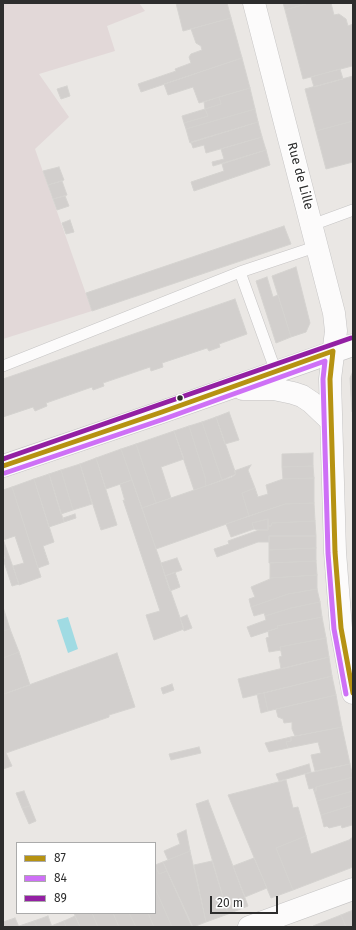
<!DOCTYPE html>
<html>
<head>
<meta charset="utf-8">
<style>
	body { margin:0 }
	#map { position:relative; width:356px; height:930px; overflow:hidden; background:#eae7e4; font-family:"Fira Sans",sans-serif }
	canvas { display:block }
	.frame { position:absolute; inset:0; border:4px solid #2d2d2d; pointer-events:none }
	.legend { position:absolute; left:16px; top:842px; width:140px; height:72px; box-sizing:border-box; background:#fff; border:1px solid #ababab; margin:0; padding:5px 7px; list-style:none; font-size:12px; color:#2d2d2d }
	.legend li { display:flex; align-items:center; gap:8px; height:20px }
	.legend b { width:20px; border:1px solid #ababab }
	.scale { position:absolute; left:210px; top:896px; width:68px; height:18px; box-sizing:border-box; border:2px solid #2d2d2d; border-top:0; padding-left:5px; font-size:12px; line-height:14px; white-space:nowrap; color:#2d2d2d; -webkit-text-stroke:3px #fff; paint-order:stroke }
</style>
</head>
<body>
<div id="map">
<canvas width="356" height="930"></canvas>
<div class="frame"></div>
<ul class="legend">
<li><b style="height:5px;background:#b69212"></b>87</li>
<li><b style="height:5px;background:#ce70f6"></b>84</li>
<li><b style="height:5px;background:#9320a3"></b>89</li>
</ul>
<div class="scale">20 m</div>
</div>
<script>
const g = document.querySelector('canvas').getContext('2d');
g.lineJoin = 'round';
function paint(path, color) {
  g.fillStyle = color;
  g.fill(path, 'evenodd');
}
function toPath(rows) {
  const path = new Path2D();
  for (const r of rows) {
    path.moveTo(r[0], r[1]);
    for (let i = 2; i < r.length; i += 2) path.lineTo(r[i], r[i + 1]);
  }
  return path;
}
function trace(path, color, width, dash) {
  g.strokeStyle = color;
  g.lineWidth = width;
  g.lineCap = dash ? 'butt' : 'round';
  g.setLineDash(dash || []);
  g.stroke(path);
}
function drawText(font, color, halo, rows, align = 'center') {
  g.font = font + ' "Fira Sans",sans-serif';
  g.lineWidth = 3;
  g.setLineDash([]);
  g.textBaseline = 'middle';
  g.strokeStyle = halo;
  g.fillStyle = color;
  for (const [text, x, y, turn = 0] of rows) {
    g.save();
    g.translate(x, y);
    g.rotate((+turn || 0) * Math.PI / 180);
    g.textAlign = isNaN(turn) ? turn : align;
    if (halo) g.strokeText(text, 0, 0);
    g.fillText(text, 0, 0);
    g.restore();
  }
}
const medical = toPath([
	[3,3,139,3,145,11,107,26,115,51,39,74,69,117,35,149,92,311,3,339]
]);
const water = toPath([
	[68,617,78,649,68,653,57,620]
]);
const building = toPath([
	[176,3,227,3,231,18,183,31,176,3],
	[283,3,309,3,285,10,283,3],
	[309,3,331,3,334,15,339,14,346,19,348,26,353,24,352,66,303,79,285,10,309,3],
	[231,18,242,58,141,92,138,84,176,71,175,69,191,63,189,57,191,54,202,50,201,46,196,43,191,29,231,18],
	[242,58,250,88,199,103,193,87,168,95,164,84,242,58],
	[340,69,343,79,314,87,311,77,340,69],
	[353,76,353,121,316,131,305,89,353,76],
	[67,86,70,96,61,99,57,89,67,86],
	[250,88,255,109,186,129,184,123,208,116,205,109,221,104,219,97,250,88],
	[219,97,221,104,205,109,204,102,219,97],
	[205,109,208,116,184,123,182,116,205,109],
	[255,109,258,122,190,143,186,129,255,109],
	[353,121,353,162,326,169,316,131,353,121],
	[258,122,262,137,206,153,204,145,193,148,191,142,258,122],
	[262,137,266,150,213,166,212,162,224,159,221,149,262,137],
	[266,150,270,165,194,191,191,182,224,171,222,164,266,150],
	[59,167,64,180,48,185,43,171,59,167],
	[62,181,67,195,53,199,48,185,62,181],
	[65,196,69,206,57,210,53,199,65,196],
	[70,220,74,232,66,234,62,223,70,220],
	[284,226,291,244,92,311,86,293,284,226],
	[296,267,310,323,306,332,291,337,272,276,296,267],
	[267,277,273,297,278,295,291,337,276,343,256,281,267,277],
	[235,299,247,334,219,344,220,347,209,351,207,348,162,363,163,367,151,371,150,367,103,383,104,386,93,390,92,387,46,403,47,406,35,411,33,407,3,417,3,379,235,299],
	[353,371,353,412,352,412,350,378,353,371],
	[229,412,239,440,225,444,216,417,229,412],
	[216,417,236,474,222,480,202,422,216,417],
	[202,422,222,480,206,486,205,477,189,426,202,422],
	[189,426,205,477,206,486,194,490,174,431,189,426],
	[174,431,184,459,161,467,171,498,156,503,136,444,174,431],
	[136,444,156,503,142,508,121,449,136,444],
	[121,449,132,480,106,489,96,458,121,449],
	[313,453,313,466,282,467,282,454,313,453],
	[96,458,117,525,101,530,80,464,96,458],
	[80,464,92,504,73,510,61,470,80,464],
	[251,465,248,470,255,488,242,493,249,516,156,549,142,508,232,477,236,474,234,471,251,465],
	[313,466,314,478,283,479,282,467,313,466],
	[61,470,73,510,61,514,49,474,61,470],
	[49,474,64,522,49,527,34,479,49,474],
	[314,478,314,503,285,504,249,516,242,493,255,488,258,497,268,494,266,485,283,479,314,478],
	[34,479,54,542,43,546,49,564,38,568,12,487,34,479],
	[132,480,184,629,154,640,146,615,160,611,123,500,125,501,120,484,132,480],
	[12,487,41,577,19,585,13,566,24,563,15,536,3,540,3,490,12,487],
	[314,503,315,521,272,523,271,526,268,526,268,519,252,523,254,529,231,537,226,524,285,504,314,503],
	[75,514,76,518,64,522,63,518,75,514],
	[268,519,268,530,259,530,254,529,252,523,268,519],
	[315,521,316,536,269,536,269,542,258,542,217,557,214,549,229,544,228,541,259,530,268,530,268,526,271,526,272,523,315,521],
	[269,536,316,536,316,548,269,550,269,536],
	[3,539,19,584,12,586,3,559,5,558,3,552,3,539],
	[316,548,316,561,269,563,269,550,316,548],
	[177,558,182,570,165,576,161,563,177,558],
	[316,561,317,575,270,578,270,563,316,561],
	[175,572,180,587,170,591,165,576,175,572],
	[317,575,317,589,288,594,251,607,249,599,255,597,251,587,270,579,270,578,317,575],
	[317,589,320,602,291,608,265,616,264,613,254,616,251,607,288,594,317,589],
	[320,602,322,617,277,626,278,628,251,637,247,627,266,620,265,616,291,608,320,602],
	[3,607,10,629,3,631,3,607],
	[187,615,192,628,184,631,180,618,187,615],
	[322,617,326,638,280,647,281,650,269,652,266,638,269,637,268,631,278,628,277,626,322,617],
	[10,629,19,652,3,658,3,631,10,629],
	[326,638,329,657,281,669,279,657,282,656,280,647,326,638],
	[19,652,30,685,4,694,3,691,3,658,19,652],
	[117,653,135,707,109,715,109,717,6,753,12,766,3,769,3,691,4,694,117,653],
	[329,657,332,676,243,698,238,679,329,657],
	[332,676,336,695,268,711,264,693,332,676],
	[172,684,174,690,163,694,161,688,172,684],
	[264,693,268,711,261,713,257,694,264,693],
	[336,695,342,727,295,736,292,729,292,722,284,723,283,719,278,717,276,709,336,695],
	[342,727,350,764,315,771,311,755,321,753,318,742,288,748,286,742,291,741,291,737,342,727],
	[291,737,291,741,286,742,288,748,269,752,265,743,291,737],
	[199,747,201,753,171,760,169,754,199,747],
	[309,764,311,772,279,781,276,774,309,764],
	[350,764,353,777,316,787,316,791,314,791,313,788,309,789,305,774,350,764],
	[353,777,353,791,317,801,314,791,316,791,316,787,353,777],
	[286,780,293,808,298,807,306,836,276,848,293,890,271,898,228,795,286,780],
	[24,791,30,806,22,808,16,793,24,791],
	[353,791,353,805,321,815,317,801,353,791],
	[208,800,248,906,228,914,196,804,208,800],
	[353,805,353,827,352,825,342,828,341,825,329,828,327,826,324,827,321,815,353,805],
	[30,806,36,821,29,824,22,808,30,806],
	[186,830,190,851,168,860,164,851,180,844,177,834,186,830],
	[306,836,311,854,349,840,353,837,353,867,293,890,276,848,306,836],
	[190,851,206,922,193,927,163,862,190,851],
	[254,858,267,888,245,897,233,866,254,858],
	[212,861,228,914,206,922,194,865,212,861],
	[163,862,167,871,159,874,155,865,163,862],
	[155,865,159,874,167,871,192,927,172,927,155,888,155,865],
	[155,888,172,927,154,927,148,913,155,913,155,888],
	[353,910,353,927,346,927,341,915,353,910],
	[74,913,92,913,98,927,80,927,74,913],
	[92,913,113,913,119,927,98,927,92,913],
	[113,913,129,913,136,927,119,927,113,913],
	[129,913,148,913,154,927,136,927,129,913],
	[341,915,346,927,314,927,313,926,341,915],
	[48,916,52,927,37,927,34,921,48,916],
	[75,916,80,927,66,927,64,921,75,916],
	[15,918,19,927,3,927,3,922,15,918],
	[34,921,37,927,19,927,19,926,34,921],
	[64,921,66,927,52,927,51,926,64,921]
]);
const lane = toPath([
	[312,225,353,210],
	[240,272,276,372],
	[3,366,240,272,318,246]
]);
const street = toPath([
	[249,927,353,889]
]);
const secondary = toPath([
	[254,3,334,313,336,331,330,379,335,552,341,628,353,693],
	[243,389,274,389,293,393,302,396,311,402,331,421],
	[3,466,162,412,353,345]
]);
const bus1 = toPath([
	[3,466,162,412,333,351,330,379,335,552,341,628,353,693]
]);
const bus2 = toPath([
	[5,473,164,419,325,361,323,379,328,553,334,629,346,694]
]);
const bus3 = toPath([
	[3,459,351,338]
]);
const markers = [
	[180,398,3.5,"#2d2d2d"]
];
const streetNames = [
	["Rue de Lille",300,176,75]
];
paint(medical, '#e2d8d8');
paint(water, '#a0dbe3');
paint(building, '#d2cfcd');
trace(building, '#d5d3d0', 1);
trace(lane, '#c5c4c4', 12);
trace(street, '#c5c4c4', 23);
trace(secondary, '#c5c4c4', 23);
trace(lane, '#fcfbfb', 11);
trace(street, '#fcfbfb', 22);
trace(secondary, '#fcfbfb', 22);
trace(bus1, '#b69212', 5);
trace(bus2, '#ce70f6', 5);
trace(bus3, '#9320a3', 5);
for (const [x, y, r, color] of markers) {
  const dot = new Path2D();
  dot.arc(x, y, r, 0, 2 * Math.PI);
  g.fillStyle = color;
  g.fill(dot);
  trace(dot, '#fff', 1.5);
}
drawText('13px', '#2d2d2d', '#fff', streetNames);
</script>
</body>
</html>
